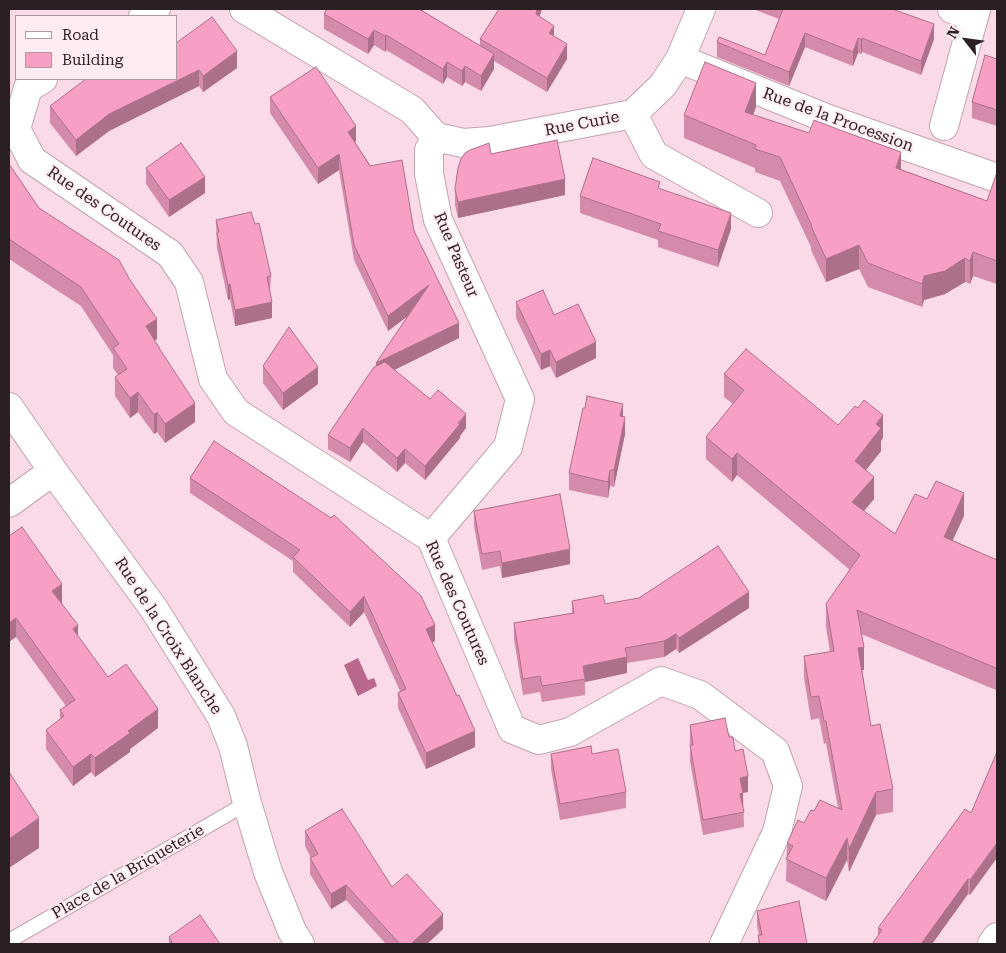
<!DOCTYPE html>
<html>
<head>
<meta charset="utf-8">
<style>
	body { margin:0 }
	#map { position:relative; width:1006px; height:953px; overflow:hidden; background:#fadae6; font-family:"Roboto Serif",serif }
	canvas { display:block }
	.frame { position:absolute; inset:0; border:10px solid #2a1f23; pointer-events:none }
	.legend { position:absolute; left:15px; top:15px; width:162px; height:65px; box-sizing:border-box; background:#ffebf2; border:1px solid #aa999f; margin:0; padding:6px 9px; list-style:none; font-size:15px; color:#2a1f23 }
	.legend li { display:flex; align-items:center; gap:10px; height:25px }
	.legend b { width:25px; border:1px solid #aa999f }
	.north { position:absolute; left:941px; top:15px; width:50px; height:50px; -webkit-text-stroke:4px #ffebf2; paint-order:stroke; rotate:300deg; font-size:14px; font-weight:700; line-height:20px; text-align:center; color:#2a1f23 }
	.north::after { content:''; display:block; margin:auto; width:18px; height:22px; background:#2a1f23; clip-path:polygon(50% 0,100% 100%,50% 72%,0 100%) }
</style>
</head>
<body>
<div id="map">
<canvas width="1006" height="953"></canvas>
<div class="frame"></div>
<ul class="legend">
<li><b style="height:6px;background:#fff"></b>Road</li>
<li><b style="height:14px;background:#f7a0c4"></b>Building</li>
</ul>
<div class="north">N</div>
</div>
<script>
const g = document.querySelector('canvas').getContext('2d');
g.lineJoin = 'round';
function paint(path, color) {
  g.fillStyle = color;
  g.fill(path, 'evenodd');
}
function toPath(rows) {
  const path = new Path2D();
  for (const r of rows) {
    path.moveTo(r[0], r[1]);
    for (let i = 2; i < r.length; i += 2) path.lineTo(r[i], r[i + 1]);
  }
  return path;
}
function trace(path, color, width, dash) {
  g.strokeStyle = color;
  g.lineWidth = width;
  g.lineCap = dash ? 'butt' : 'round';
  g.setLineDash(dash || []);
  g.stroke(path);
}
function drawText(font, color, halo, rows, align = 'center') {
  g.font = font + ' "Roboto Serif",serif';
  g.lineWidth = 4;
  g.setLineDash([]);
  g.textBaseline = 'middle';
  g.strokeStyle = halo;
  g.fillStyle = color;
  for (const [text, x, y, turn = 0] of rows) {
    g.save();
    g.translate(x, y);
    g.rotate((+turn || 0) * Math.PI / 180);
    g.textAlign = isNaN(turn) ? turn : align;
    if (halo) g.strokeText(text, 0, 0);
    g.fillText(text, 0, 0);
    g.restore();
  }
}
const water = toPath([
	[358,658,368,680,374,678,377,686,358,696,344,665]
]);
const service = toPath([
	[9,941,247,803]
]);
const minor = toPath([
	[244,9,412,110,436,137],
	[952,9,974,17],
	[143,16,156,9],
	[680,59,828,119,997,178],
	[43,79,28,88,16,129,32,160,170,254,189,282,213,379,236,412,431,538,512,729,539,740,570,732,661,681,700,695,775,751,788,786,777,832,724,944],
	[633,114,654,155,758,213],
	[944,126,976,9],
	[436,137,463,143,490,141,633,114,663,85,680,59,701,9],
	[9,407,53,471,154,609,221,716,233,746,247,803,268,872,292,931,300,944],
	[9,503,53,471],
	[431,538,508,447,520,399,438,220,429,174,429,150,436,137]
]);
const tertiary = toPath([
	[992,944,997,937]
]);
const wall = toPath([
	[423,9,423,11,480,46,480,39,499,9,542,9,539,17,554,36,567,59,547,92,494,61,494,69,481,91,465,82,462,86,447,77,443,84,386,50,385,52,374,45,368,54,324,29,324,14],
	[753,9,892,9,934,39,921,75,862,52,861,54,858,53,853,66,805,47,789,86,717,57,717,42,765,55,779,19],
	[176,43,237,68,203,92,199,86,109,131,76,156,50,123,50,106,176,79],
	[997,58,997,126,972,118,972,102],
	[270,97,356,141,355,142,414,231,459,338,394,370,466,428,460,436,460,438,425,480,405,463,397,472,363,442,350,462,328,449,328,435,376,366,408,316,388,331,354,260,339,170,318,184,270,113],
	[756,107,753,115,987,201,997,172,997,284,973,276,970,284,965,282,945,294,924,300,922,307,868,287,859,269,826,282,811,250,811,247,780,181,755,172,755,168,684,138,684,115],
	[491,154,565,195,458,218,455,205,455,189],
	[9,164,39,208,157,339,155,340,195,422,165,443,157,432,154,434,138,412,130,418,115,396,115,377,118,375,113,368,113,355,81,306,9,259],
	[146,168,205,193,169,217,146,184],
	[660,189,731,229,718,267,658,247,658,240,580,213,580,196],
	[216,220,255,224,271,276,270,292,272,318,235,326,230,299,228,300,217,248],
	[516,302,554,315,596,358,556,378,550,366,541,370,516,318],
	[263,366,318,384,283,410,263,383],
	[724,374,838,425,883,438,881,441,881,451,866,470,874,499,864,511,895,534,964,516,952,540,997,560,997,688,996,690,861,634,864,670,862,670,871,726,893,789,893,812,876,815,849,872,847,860,826,901,786,881,787,843,814,811,838,808,826,743,824,744,819,718,811,720,804,678,804,656,830,652,826,627,826,604,850,570,737,475,732,482,706,459,706,437,733,404,724,397],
	[623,417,625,434,614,487,610,486,608,498,569,490,569,473],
	[214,441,435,641,432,642,475,747,426,769,398,708,398,693,400,691,364,612,350,627,293,572,293,561,190,493,190,478],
	[474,511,570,564,502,578,500,566,482,570,474,526],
	[9,536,62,603,62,604,78,637,108,677,158,728,130,749,130,752,95,777,91,772,73,786,46,749,46,730,60,719,60,710,66,706,16,637],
	[572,601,605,604,749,608,679,653,676,649,664,657,627,663,627,673,585,682,585,695,542,702,540,692,523,695,514,639,514,623,572,613],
	[690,725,729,737,735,751,748,792,743,793,744,827,703,835,690,761],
	[551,754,592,754,626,792,626,808,560,820,551,769],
	[971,813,970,895,968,894,932,944,872,944,878,936,878,928],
	[305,831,392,887,443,929,427,944,386,944,346,900,331,909,310,874,310,858,311,858,305,846],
	[757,911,807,944,758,944,759,935,757,926],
	[169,937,220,944,169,944]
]);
const shadedWall = toPath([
	[537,9,542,9,536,29,536,14],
	[934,24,934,39,921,75,921,61],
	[554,26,554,40,549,33],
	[374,30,374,45,368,54,368,39],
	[805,33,805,47,789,86,789,72],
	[386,35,386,50,385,52,385,36],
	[858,38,858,53,853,66,853,52],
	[862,38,862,52,861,54,861,40],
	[567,44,567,59,547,92,547,78],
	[237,51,237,68,203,92,203,76],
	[494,54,494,69,481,91,481,76],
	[447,62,447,77,443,84,443,69],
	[465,66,465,82,462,86,462,71],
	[199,70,199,86,109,131,76,156,76,140,109,114],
	[756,83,756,107,745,136,745,112],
	[356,126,356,141,348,147,348,132],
	[901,152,901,176,896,168],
	[339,154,339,170,318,184,318,168],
	[205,177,205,193,169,217,169,200],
	[565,179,565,195,458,218,458,202],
	[731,213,731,229,718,267,718,250],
	[859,245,859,269,826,282,826,259],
	[973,252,973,276,970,284,970,261],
	[965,258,965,282,945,294,924,300,922,307,922,284,924,276],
	[230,284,230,299,228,300,228,285],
	[429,285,429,300,388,331,388,316],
	[272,302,272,318,235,326,235,310],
	[157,319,157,339,146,346,146,326],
	[459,323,459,338,376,379,376,363],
	[596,342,596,358,556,378,556,362],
	[550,350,550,366,541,370,541,354],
	[318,367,318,384,283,410,283,393],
	[138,392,138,412,130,418,130,398],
	[195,403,195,422,165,443,165,424],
	[623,404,623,420,620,416],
	[157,412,157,432,154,434,154,415],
	[466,414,466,428,460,436,460,438,425,480,425,466],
	[883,415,883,438,881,441,881,451,855,484,855,461,876,424],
	[625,417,625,434,614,487,614,470],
	[363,428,363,442,350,462,350,448],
	[405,449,405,463,397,472,397,458],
	[737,453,737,475,732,482,732,459],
	[610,470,610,486,608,498,608,482],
	[874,477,874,499,852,525,852,502],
	[964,493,964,516,944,559,944,537],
	[570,549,570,564,502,578,502,563],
	[62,584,62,603,52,610,52,591],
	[749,592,749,608,679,653,679,638],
	[364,596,364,612,350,627,350,612],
	[16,618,16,637,9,642,9,623],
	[78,625,78,644,73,629],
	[435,625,435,641,426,645,426,629],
	[676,634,676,649,664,657,664,641],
	[864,647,864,670,858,671,858,648],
	[627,657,627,673,585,682,583,666],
	[997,665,997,688,996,690,996,668],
	[158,709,158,728,130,749,130,752,95,777,95,758,128,731],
	[475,731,475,747,426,769,426,753],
	[91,754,91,772,73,786,73,767],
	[748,776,748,792,740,793,740,778],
	[876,792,876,815,849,872,849,849],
	[743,793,743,809,740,794],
	[39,818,39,848,9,868,9,839],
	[847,838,847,860,826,901,826,878],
	[997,843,997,858,970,895,970,880],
	[968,879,968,894,932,944,921,944],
	[346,885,346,900,331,909,331,894],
	[443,914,443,929,427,944,411,944]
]);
const building = toPath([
	[327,9,419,9,494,54,481,76,465,66,462,71,447,62,443,69,386,35,385,36,374,30,368,39,324,14,327,9],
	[499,9,537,9,536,14,554,26,549,33,567,44,547,78,480,39,499,9],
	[783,9,892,9,934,24,921,61,862,38,861,40,858,38,853,52,805,33,789,72,717,42,719,37,765,55,783,9],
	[212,17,237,51,203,76,199,70,109,114,76,140,50,106,86,79,176,79,176,43,212,17],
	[985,55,997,59,997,58,997,110,972,102,985,55],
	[705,62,756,83,745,112,809,133,814,120,840,130,901,152,896,168,987,201,997,172,997,261,973,252,970,261,965,258,945,271,924,276,922,284,868,263,859,245,826,259,811,226,812,226,780,157,755,149,756,145,684,115,705,62],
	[316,67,356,126,348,132,370,166,402,160,414,231,459,323,376,363,429,285,388,316,354,245,339,154,318,168,270,97,316,67],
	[557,140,565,179,458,202,455,189,458,168,461,159,465,153,470,150,489,143,491,154,557,140],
	[181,143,205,177,169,200,146,168,181,143],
	[593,158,660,182,658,188,731,213,718,250,658,231,661,224,580,196,593,158],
	[9,164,39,208,119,260,130,280,157,319,146,326,161,351,195,403,165,424,157,412,154,415,138,392,130,398,115,377,127,369,113,348,119,344,81,287,9,239,9,164],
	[251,212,255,224,259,223,271,276,267,277,272,302,235,310,230,284,228,285,217,233,219,232,216,220,251,212],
	[543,290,554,315,578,304,596,342,556,362,550,350,541,354,516,302,543,290],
	[289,327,318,367,283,393,263,366,289,327],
	[746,349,838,425,855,406,858,408,864,400,883,415,876,424,881,428,855,461,874,477,852,502,895,534,915,494,927,499,936,481,964,493,944,537,997,560,997,665,996,668,857,610,864,647,858,648,871,726,880,724,893,789,876,792,849,849,847,838,826,878,786,859,793,846,787,843,798,820,804,823,811,810,814,811,820,800,842,810,826,721,824,721,819,696,811,697,804,656,834,651,826,604,860,555,737,453,732,459,706,437,744,390,724,374,746,349],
	[385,362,430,399,438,390,466,414,458,423,460,424,425,466,405,449,397,458,363,428,350,448,328,435,374,367,385,362],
	[587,396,623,404,620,416,625,417,614,470,610,470,608,482,569,473,583,408,585,408,587,396],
	[214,441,331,518,334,515,421,596,435,625,426,629,457,696,459,695,475,731,426,753,398,693,406,689,364,596,350,612,293,557,300,550,190,478,214,441],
	[560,494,570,549,502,563,500,551,482,554,474,511,560,494],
	[22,527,62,584,52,591,78,625,73,629,108,677,126,664,158,709,128,731,130,733,95,758,91,754,73,767,46,730,64,716,60,710,75,700,16,618,9,623,9,536,22,527],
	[718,546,749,592,679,638,676,634,664,641,625,648,627,657,583,666,585,679,542,686,540,676,523,679,514,623,574,613,572,601,603,595,605,604,639,598,718,546],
	[725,718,729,737,733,737,735,751,743,749,748,776,740,778,743,793,740,794,744,812,703,820,690,745,693,745,690,725,725,718],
	[591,746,592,754,618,749,626,792,560,804,551,754,591,746],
	[997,752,997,843,970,880,968,879,921,944,872,944,882,930,878,928,965,809,971,813,997,752],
	[9,772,39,818,9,839,9,772],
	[342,809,392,887,407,874,443,914,411,944,400,944,346,885,331,894,310,858,318,854,305,831,342,809],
	[799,901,807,944,760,944,758,935,762,935,757,911,799,901],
	[200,915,220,944,173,944,169,937,200,915]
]);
const streetNames = [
	["Rue de la Procession",838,120,20],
	["Rue Curie",582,124,-11],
	["Rue des Coutures",104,209,35],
	["Rue Pasteur",456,255,67],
	["Rue des Coutures",457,603,66],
	["Rue de la Croix Blanche",168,636,57],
	["Place de la Briqueterie",128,872,-30]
];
paint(water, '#b9688b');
trace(service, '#c2a3af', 16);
trace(minor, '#c2a3af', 30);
trace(tertiary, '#c2a3af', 30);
trace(service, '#fff', 14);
trace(minor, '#fff', 28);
trace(tertiary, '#fff', 28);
paint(wall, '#d48aa9');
paint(shadedWall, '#ad7089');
paint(building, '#f7a0c4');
trace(building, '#ad7089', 1);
drawText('16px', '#2a1f23', '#ffebf2', streetNames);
</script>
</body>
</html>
